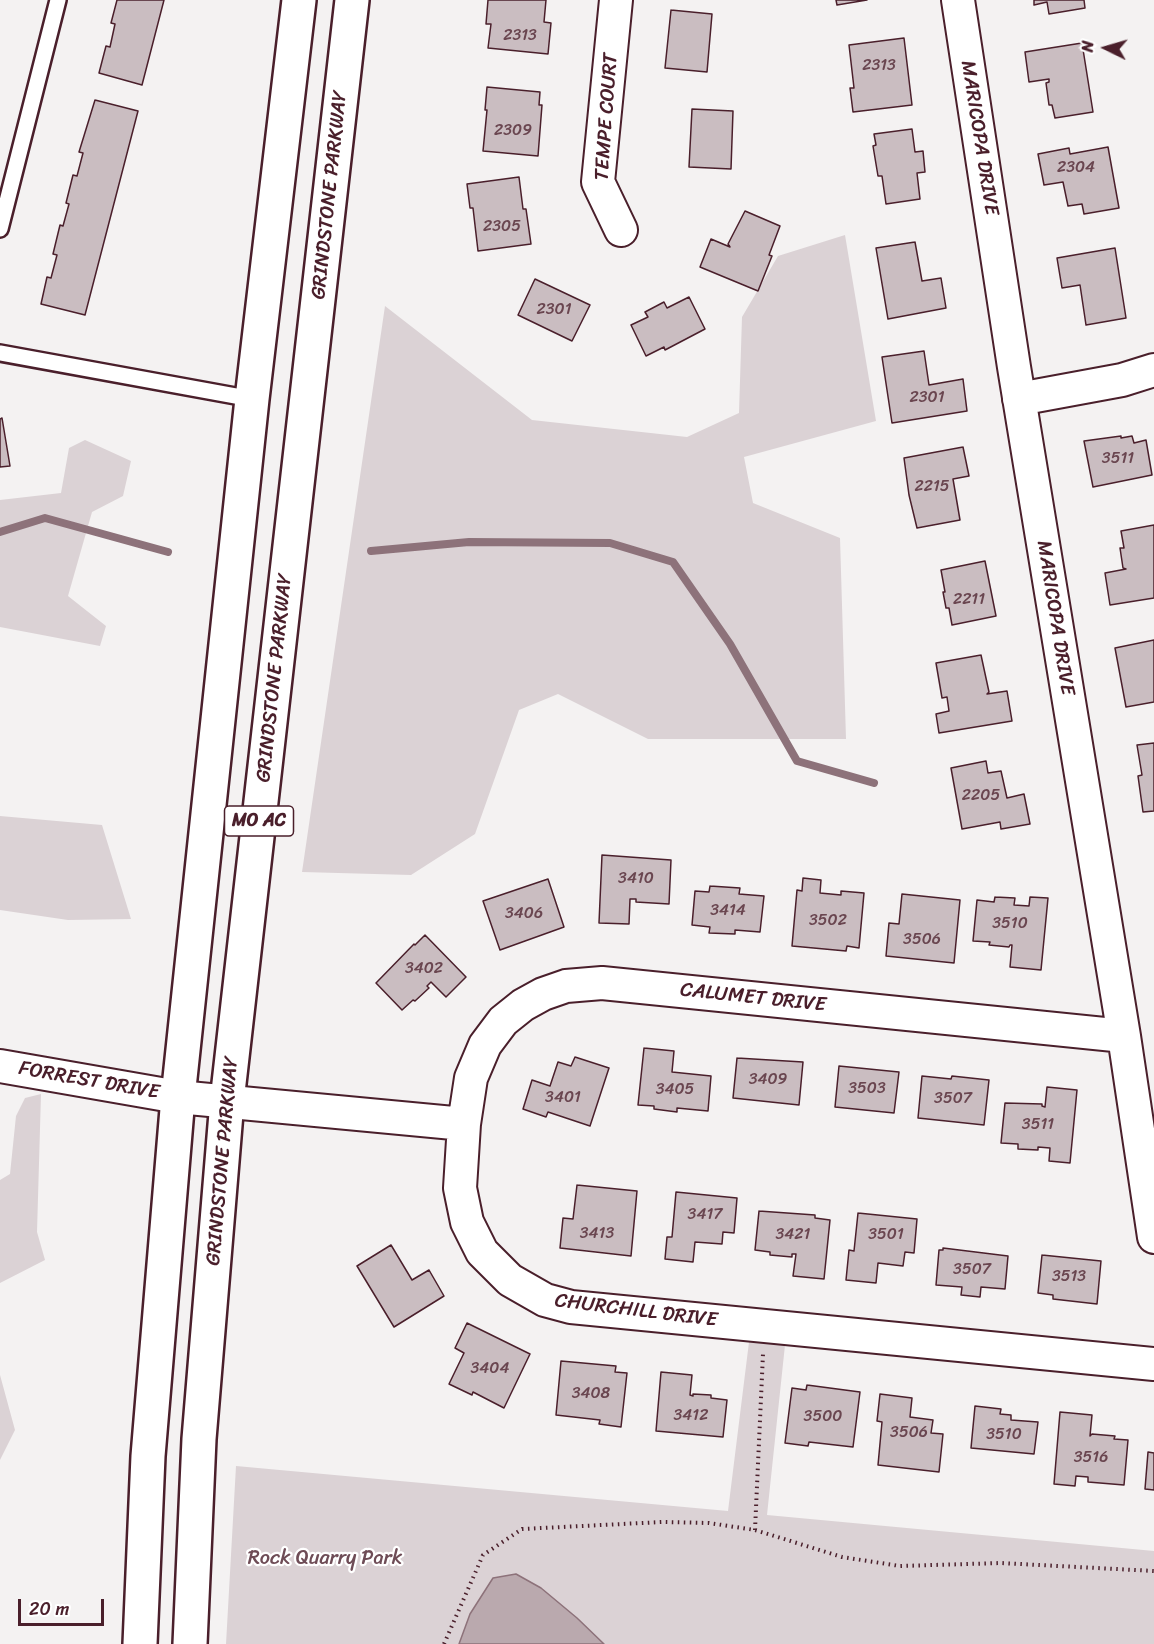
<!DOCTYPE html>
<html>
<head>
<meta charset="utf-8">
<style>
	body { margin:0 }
	#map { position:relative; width:1154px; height:1644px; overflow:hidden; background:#f4f2f2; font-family:Sriracha,sans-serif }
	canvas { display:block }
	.north { position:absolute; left:1076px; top:18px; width:60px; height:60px; -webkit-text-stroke:4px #fff; paint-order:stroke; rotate:275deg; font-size:16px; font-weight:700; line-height:24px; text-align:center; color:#4a1f2b }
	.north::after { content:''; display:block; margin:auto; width:21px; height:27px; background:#4a1f2b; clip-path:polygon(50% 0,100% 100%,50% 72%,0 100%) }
	.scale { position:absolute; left:18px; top:1599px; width:86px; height:27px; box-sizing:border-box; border:3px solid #4a1f2b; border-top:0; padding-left:8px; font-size:18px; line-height:21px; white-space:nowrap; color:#4a1f2b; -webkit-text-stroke:4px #fff; paint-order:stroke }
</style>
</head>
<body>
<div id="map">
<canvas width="1154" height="1644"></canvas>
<div class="north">N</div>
<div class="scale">20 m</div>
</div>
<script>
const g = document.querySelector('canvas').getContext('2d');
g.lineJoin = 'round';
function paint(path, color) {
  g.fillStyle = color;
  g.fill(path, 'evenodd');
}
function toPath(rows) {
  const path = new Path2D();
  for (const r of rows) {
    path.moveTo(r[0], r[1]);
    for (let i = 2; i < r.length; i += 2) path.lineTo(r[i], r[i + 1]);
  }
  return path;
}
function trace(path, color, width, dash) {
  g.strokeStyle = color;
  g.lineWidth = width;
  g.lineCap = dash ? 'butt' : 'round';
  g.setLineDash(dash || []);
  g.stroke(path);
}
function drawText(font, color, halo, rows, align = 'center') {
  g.font = font + ' Sriracha,sans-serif';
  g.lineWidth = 4.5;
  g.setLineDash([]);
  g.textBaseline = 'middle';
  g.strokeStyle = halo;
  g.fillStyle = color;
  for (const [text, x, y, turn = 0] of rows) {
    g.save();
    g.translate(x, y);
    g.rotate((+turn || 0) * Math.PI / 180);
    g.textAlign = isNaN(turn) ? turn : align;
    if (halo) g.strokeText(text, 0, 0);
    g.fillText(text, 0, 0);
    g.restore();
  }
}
const green = toPath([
	[845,235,876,421,744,457,753,503,840,538,846,739,648,739,558,694,519,710,475,834,411,875,302,872,385,306,532,420,687,437,739,413,742,317,778,256],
	[85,440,131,461,123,496,92,512,68,596,106,626,100,646,0,627,0,500,61,493,69,448],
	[0,816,102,825,131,919,68,920,0,910],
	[41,1094,37,1232,45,1260,0,1283,0,1180,10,1174,16,1116,25,1098],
	[749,1342,785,1345,767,1515,1154,1551,1154,1644,226,1644,236,1466,728,1511],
	[0,1375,15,1430,0,1460]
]);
const water = toPath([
	[516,1574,541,1588,577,1618,604,1644,459,1644,470,1614,493,1578,516,1574]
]);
const stream = toPath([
	[0,532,45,518,168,552],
	[371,551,469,542,610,543,673,562,730,644,797,761,874,783]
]);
const building = toPath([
	[117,0,164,0,142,85,99,73,106,46,110,47,115,24,111,23,117,0],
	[488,0,546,0,544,22,551,23,548,54,488,48,491,24,486,24,488,0],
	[836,0,867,0,837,5,836,0],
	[1034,0,1084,0,1085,8,1049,14,1047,2,1034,5,1034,0],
	[671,10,712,14,707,72,665,68,671,10],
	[904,38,912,105,853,112,850,88,854,88,849,45,904,38],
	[1082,43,1093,112,1055,118,1052,105,1049,105,1046,83,1049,82,1049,79,1029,82,1025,52,1082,43],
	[487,87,540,92,539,105,542,105,538,156,483,151,487,110,485,110,487,87],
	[95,100,138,111,85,315,41,304,47,277,51,278,57,255,53,254,60,225,63,226,69,204,66,203,73,175,77,176,83,153,79,152,95,100],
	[692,109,733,111,731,169,689,167,692,109],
	[912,129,915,152,923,151,925,172,917,173,920,199,886,204,882,176,878,176,873,146,876,145,874,134,912,129],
	[1108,147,1119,208,1084,214,1082,204,1068,206,1063,182,1044,185,1038,154,1069,148,1070,154,1108,147],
	[519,177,523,209,526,209,531,244,478,251,473,208,470,208,467,184,519,177],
	[745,211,780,226,769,255,772,256,758,291,700,267,711,239,730,247,728,244,745,211],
	[915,242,922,281,941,278,946,308,888,319,876,248,915,242],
	[1115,248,1126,318,1086,325,1080,285,1062,288,1057,258,1115,248],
	[535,279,590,305,572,341,518,315,535,279],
	[689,297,705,329,665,350,664,347,646,356,631,325,648,317,645,312,664,302,667,308,689,297],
	[924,351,929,385,963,379,967,411,892,423,882,357,924,351],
	[2,418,10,466,0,467,0,419,2,418],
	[1121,436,1121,438,1132,436,1134,443,1146,440,1152,475,1093,487,1084,441,1121,436],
	[963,447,969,476,953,479,960,520,917,528,909,495,904,458,963,447],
	[1154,525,1154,598,1110,605,1105,573,1126,569,1123,568,1120,548,1124,548,1121,531,1154,525],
	[985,561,996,616,952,625,949,608,946,608,943,592,945,592,941,570,985,561],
	[1154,640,1154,702,1126,707,1115,648,1154,640],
	[981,655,989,692,987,694,1007,691,1012,721,939,733,936,714,949,711,947,697,942,698,936,663,981,655],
	[1154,743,1154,811,1143,812,1138,776,1142,775,1137,745,1154,743],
	[986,761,988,773,1001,771,1007,798,1024,794,1030,824,1001,829,1000,822,962,829,951,768,986,761],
	[602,855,671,860,669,904,636,902,636,899,630,899,629,924,599,923,602,855],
	[803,878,821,880,820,893,841,895,841,891,864,893,859,948,847,946,846,951,792,946,797,890,802,891,803,878],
	[548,879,564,927,500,950,483,901,548,879],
	[710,886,740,888,739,894,764,896,760,932,735,930,735,934,709,933,710,927,692,925,695,891,709,892,710,886],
	[902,894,960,900,954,963,886,956,889,923,899,924,902,894],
	[995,897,1015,898,1014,905,1029,906,1030,897,1048,898,1041,970,1010,967,1012,945,1010,945,1009,947,989,945,990,942,973,941,977,900,994,902,995,897],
	[425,935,466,977,446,997,431,982,427,986,429,988,415,1001,413,1000,402,1010,376,983,414,944,415,945,425,935],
	[644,1048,674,1051,672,1072,711,1076,708,1111,677,1108,677,1112,654,1109,654,1106,638,1105,644,1048],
	[575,1057,609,1068,590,1126,548,1112,546,1117,523,1109,532,1080,550,1086,558,1062,571,1066,575,1057],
	[737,1058,803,1062,799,1105,733,1098,737,1058],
	[839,1066,899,1072,894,1113,835,1107,839,1066],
	[922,1076,951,1079,952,1076,989,1080,984,1125,918,1118,922,1076],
	[1047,1087,1077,1090,1070,1163,1049,1161,1050,1148,1038,1147,1038,1150,1018,1149,1018,1144,1001,1143,1005,1103,1042,1104,1042,1106,1045,1107,1047,1087],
	[577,1185,637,1191,631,1256,560,1248,563,1218,573,1219,577,1185],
	[676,1192,737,1198,734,1233,723,1232,722,1244,695,1242,693,1262,665,1259,667,1237,672,1237,676,1192],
	[759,1211,815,1215,815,1218,830,1220,824,1279,793,1276,796,1254,792,1254,792,1257,770,1255,770,1252,755,1250,759,1211],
	[858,1213,917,1219,914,1253,905,1252,903,1266,878,1263,876,1283,846,1280,849,1250,854,1251,858,1213],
	[391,1245,412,1280,429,1270,444,1296,394,1327,357,1266,391,1245],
	[943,1248,1008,1256,1005,1289,981,1287,980,1297,961,1295,962,1287,936,1285,939,1250,943,1250,943,1248],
	[1042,1255,1101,1261,1097,1304,1053,1299,1053,1295,1038,1293,1042,1255],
	[467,1323,530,1354,504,1408,473,1392,472,1395,449,1384,464,1353,455,1348,467,1323],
	[561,1361,616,1366,615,1372,627,1373,621,1427,599,1424,600,1420,556,1415,561,1361],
	[661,1372,692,1375,690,1395,693,1396,693,1394,711,1395,711,1398,727,1400,723,1437,656,1431,661,1372],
	[807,1385,860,1392,853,1447,809,1442,808,1446,785,1443,792,1388,806,1390,807,1385],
	[880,1394,912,1398,910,1417,933,1420,931,1433,943,1434,939,1472,878,1465,882,1422,877,1421,880,1394],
	[975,1406,1001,1409,1000,1414,1011,1415,1011,1420,1038,1422,1034,1454,971,1448,975,1406],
	[1060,1412,1092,1415,1090,1436,1092,1434,1115,1436,1114,1439,1128,1440,1124,1485,1088,1482,1088,1477,1076,1476,1075,1486,1054,1484,1060,1412],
	[1148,1452,1154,1453,1154,1490,1145,1489,1148,1452]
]);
const path = toPath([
	[755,1530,763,1354],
	[444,1644,483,1555,522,1529,662,1522,709,1523,755,1530,842,1557,900,1566,1001,1563,1154,1571]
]);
const service = toPath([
	[0,229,58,0],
	[0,353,252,399]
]);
const minor = toPath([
	[616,0,598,182,621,230],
	[958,0,1014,367,1124,1036,1154,1237],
	[1019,399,1122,380,1154,370],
	[1124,1036,602,983,566,986,543,994,523,1005,503,1021,485,1045,471,1078,464,1124,460,1188,467,1222,482,1252,510,1280,545,1300,571,1307,1154,1364],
	[0,1066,178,1097,464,1124]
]);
const primary = toPath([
	[140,1644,148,1456,178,1097,252,399,299,0],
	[190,1644,199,1439,227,1101,352,0]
]);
const numberNames = [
	["2313",520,36],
	["2313",879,66],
	["2309",513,131],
	["2304",1076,168],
	["2305",502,227],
	["2301",554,310],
	["2301",927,398],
	["3511",1118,459],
	["2215",932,487],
	["2211",969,600],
	["2205",981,796],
	["3410",636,879],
	["3414",728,911],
	["3406",524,914],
	["3502",828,921],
	["3510",1010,924],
	["3506",922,940],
	["3402",424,969],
	["3409",768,1080],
	["3503",867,1089],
	["3405",675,1090],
	["3401",563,1098],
	["3507",953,1099],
	["3511",1038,1125],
	["3417",705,1215],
	["3413",597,1234],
	["3421",793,1235],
	["3501",886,1235],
	["3507",972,1270],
	["3513",1069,1277],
	["3404",490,1369],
	["3408",591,1394],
	["3412",691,1416],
	["3500",823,1417],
	["3506",909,1433],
	["3510",1004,1435],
	["3516",1091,1458]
];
const shields = [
	[259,821,69]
];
const shieldNames = [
	["MO AC",259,821]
];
const streetNames = [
	["TEMPE COURT",607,117,-86],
	["MARICOPA DRIVE",979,138,81],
	["GRINDSTONE PARKWAY",330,195,-84],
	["MARICOPA DRIVE",1055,618,81],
	["GRINDSTONE PARKWAY",275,678,-84],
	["CALUMET DRIVE",753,998,6],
	["FORREST DRIVE",89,1081,10],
	["GRINDSTONE PARKWAY",223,1161,-85],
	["CHURCHILL DRIVE",636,1311,7]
];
const parkNames = [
	["Rock Quarry Park",325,1559]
];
paint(green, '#dbd2d5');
paint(water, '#baa9ae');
trace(water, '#8d727a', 1.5);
trace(stream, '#8d727a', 8);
paint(building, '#cabdc1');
trace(building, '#4a1f2b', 1.5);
trace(service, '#4a1f2b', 20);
trace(minor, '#4a1f2b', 36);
trace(primary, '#4a1f2b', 38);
trace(path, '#4a1f2b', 4, [1.5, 4.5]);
trace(service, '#fff', 15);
trace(minor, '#fff', 32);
trace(primary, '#fff', 33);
drawText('16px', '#6a4650', null, numberNames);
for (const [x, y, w] of shields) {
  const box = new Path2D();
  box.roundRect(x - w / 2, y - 15, w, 30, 4.5);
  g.fillStyle = '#fff';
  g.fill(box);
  trace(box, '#4a1f2b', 1.5);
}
drawText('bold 18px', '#4a1f2b', null, shieldNames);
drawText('20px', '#4a1f2b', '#fff', streetNames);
drawText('20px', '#6e4c56', '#fff', parkNames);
</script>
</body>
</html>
